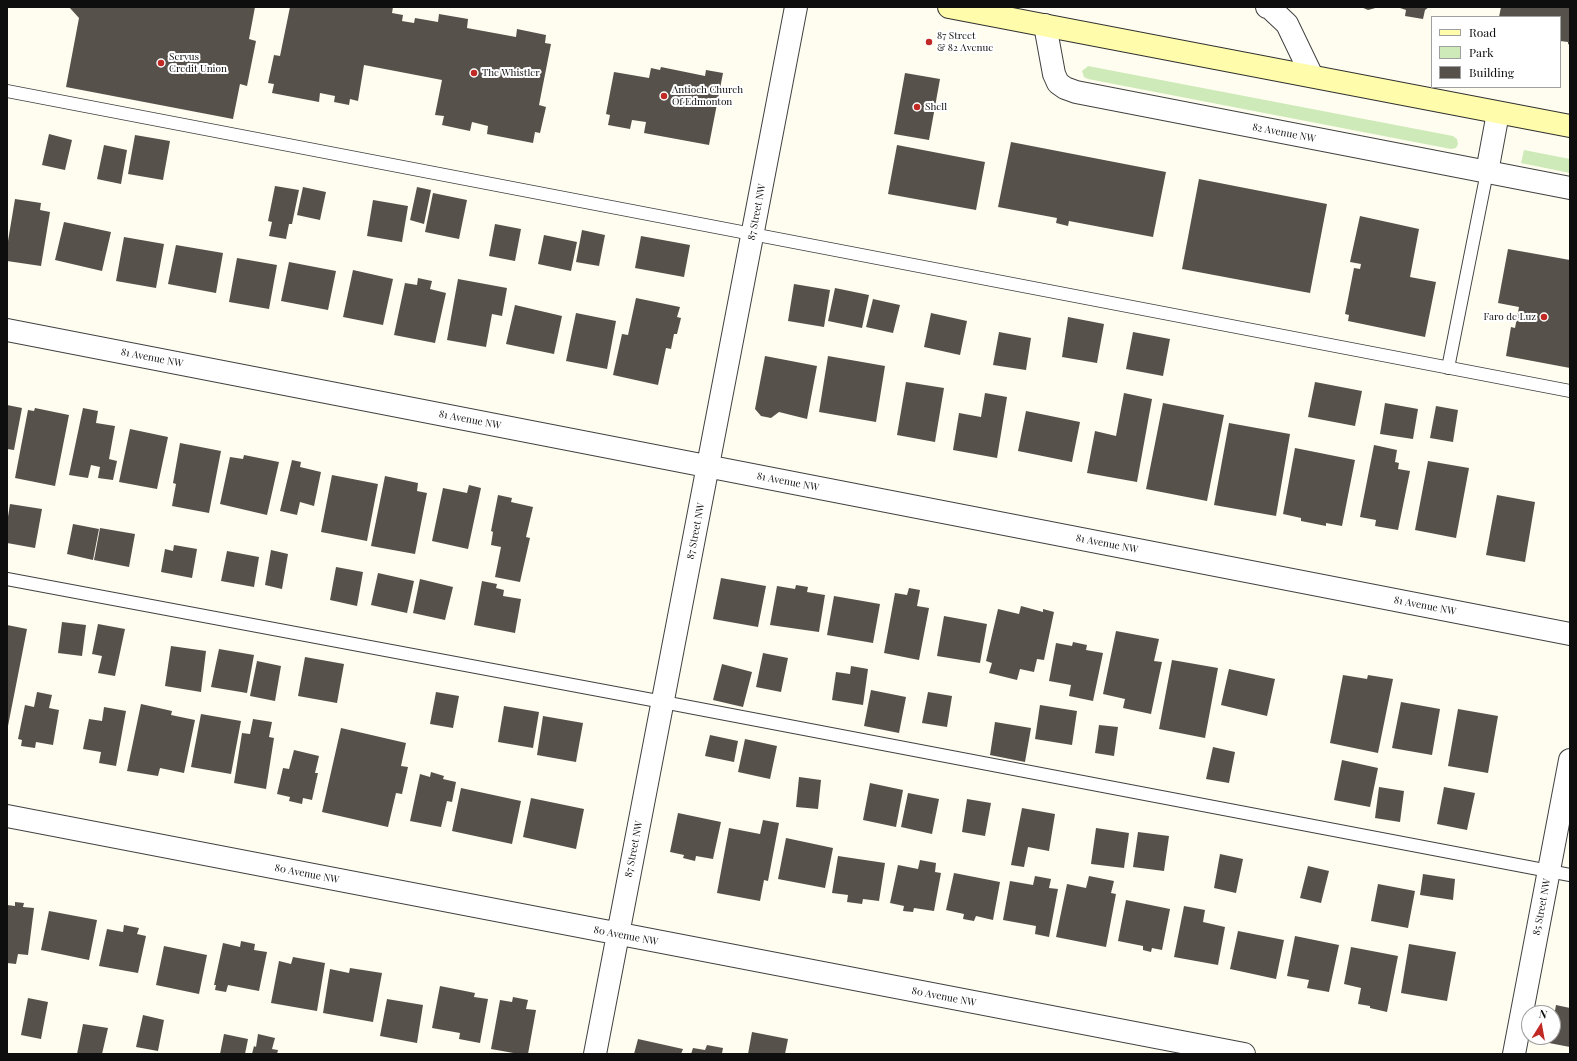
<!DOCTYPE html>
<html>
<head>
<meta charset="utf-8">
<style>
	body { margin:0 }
	#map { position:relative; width:1577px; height:1061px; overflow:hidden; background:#fffdf0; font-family:"Playfair Display",serif }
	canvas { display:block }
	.frame { position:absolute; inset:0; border:8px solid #0e0e0e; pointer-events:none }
	.legend { position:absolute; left:1431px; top:16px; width:130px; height:72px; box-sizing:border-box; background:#fff; border:1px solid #9f9f9f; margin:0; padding:5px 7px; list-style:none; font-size:12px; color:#0e0e0e }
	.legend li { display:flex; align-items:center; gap:8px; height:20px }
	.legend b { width:20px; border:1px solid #9f9f9f }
	.north { position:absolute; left:1521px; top:1005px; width:40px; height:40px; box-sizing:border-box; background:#fff; border:1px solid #9f9f9f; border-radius:50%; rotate:11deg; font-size:11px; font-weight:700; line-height:16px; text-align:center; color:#0e0e0e }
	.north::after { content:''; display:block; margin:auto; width:14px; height:18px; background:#c12a24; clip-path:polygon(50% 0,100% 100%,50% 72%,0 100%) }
</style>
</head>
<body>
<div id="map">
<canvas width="1577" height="1061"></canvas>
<div class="frame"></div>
<ul class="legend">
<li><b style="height:5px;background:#fffdab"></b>Road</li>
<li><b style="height:11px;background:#ceeab9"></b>Park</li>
<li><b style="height:11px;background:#57514b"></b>Building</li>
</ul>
<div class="north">N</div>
</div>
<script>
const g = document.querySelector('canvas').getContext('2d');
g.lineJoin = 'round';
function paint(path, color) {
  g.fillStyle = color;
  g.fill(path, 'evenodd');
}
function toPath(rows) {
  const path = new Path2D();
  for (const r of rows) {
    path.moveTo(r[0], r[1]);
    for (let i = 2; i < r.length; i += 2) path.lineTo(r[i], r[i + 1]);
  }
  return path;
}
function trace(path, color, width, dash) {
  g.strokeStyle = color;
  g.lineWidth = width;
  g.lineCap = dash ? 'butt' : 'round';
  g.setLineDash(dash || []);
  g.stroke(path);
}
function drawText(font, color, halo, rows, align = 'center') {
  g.font = font + ' "Playfair Display",serif';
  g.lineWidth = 4;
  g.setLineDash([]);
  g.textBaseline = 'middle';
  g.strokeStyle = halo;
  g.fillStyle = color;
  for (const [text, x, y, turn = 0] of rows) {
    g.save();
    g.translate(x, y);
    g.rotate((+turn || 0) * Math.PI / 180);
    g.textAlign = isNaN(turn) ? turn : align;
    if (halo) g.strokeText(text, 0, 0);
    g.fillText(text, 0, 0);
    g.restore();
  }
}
const green = toPath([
	[1088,66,1453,136,1457,139,1458,144,1456,148,1451,149,1088,79,1084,77,1082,71],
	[1524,150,1570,159,1570,173,1521,163]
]);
const building = toPath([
	[69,7,255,7,249,39,256,41,247,86,240,84,233,119,66,87,79,18],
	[290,7,393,7,392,13,403,15,402,21,414,23,415,18,438,22,439,14,468,19,467,28,516,37,517,29,546,35,545,43,551,44,539,105,546,107,540,133,535,132,533,143,487,134,488,126,472,122,470,131,442,125,444,116,435,115,442,80,364,65,358,101,350,99,349,105,334,102,335,96,320,93,319,102,272,93,274,84,268,83,274,55,280,56],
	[1361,7,1379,7,1368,10],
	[1397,7,1429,7,1425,10,1423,19,1405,16,1406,10],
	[1501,7,1570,7,1570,45,1568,44,1568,42,1560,41,1560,17,1499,17],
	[661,67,705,76,706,70,723,73,709,145,644,133,646,122,632,120,630,129,608,125,610,115,606,114,614,72,649,78,651,68,660,70],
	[905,73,940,79,929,140,894,134],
	[49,134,72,140,65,170,42,165],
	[135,135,170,141,163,180,128,174],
	[1011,142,1166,172,1153,237,1069,221,1068,226,1056,223,1057,218,998,207],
	[104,145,127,150,121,184,97,179],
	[897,145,985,162,976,210,888,194],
	[1199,179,1327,204,1310,293,1182,269],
	[275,186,299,190,292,224,289,224,286,239,269,236,272,222,268,221],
	[303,187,326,192,320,220,297,215],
	[417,187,431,190,424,224,410,220],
	[433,193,467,200,459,239,425,232],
	[15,199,41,203,40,210,50,212,41,266,7,261,7,247],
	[373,200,408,206,402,242,367,236],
	[1360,216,1419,229,1410,277,1436,282,1425,337,1348,321,1349,315,1345,314,1354,268,1360,269,1361,264,1350,262],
	[64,222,111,232,102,271,55,260],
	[495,224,521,229,515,261,489,256],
	[582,230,605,235,599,266,576,262],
	[544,235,577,242,571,271,538,264],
	[641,236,690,245,684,277,635,268],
	[124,237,164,244,156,288,116,281],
	[176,245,223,253,216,293,168,284],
	[1508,249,1570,260,1570,368,1506,356,1511,327,1515,328,1519,307,1498,303],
	[237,258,277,265,269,309,229,302],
	[289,262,336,271,328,310,281,301],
	[353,270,393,279,383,325,343,317],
	[418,278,432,281,430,289,446,293,435,343,394,335,405,283,417,285],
	[458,279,507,288,502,316,492,314,486,347,447,340],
	[794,284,830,290,824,327,788,321],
	[835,288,869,295,862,328,828,321],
	[636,298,680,307,677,317,681,318,677,334,674,334,671,349,666,348,658,385,613,375,622,334,628,335],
	[873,299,900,305,893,333,866,327],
	[515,305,562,316,554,354,506,344],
	[576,313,616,321,607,369,566,361],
	[931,313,967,321,960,355,924,347],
	[1068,317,1104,324,1097,363,1062,357],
	[999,332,1031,338,1026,370,993,365],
	[1133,332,1170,339,1163,376,1126,369],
	[765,356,817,366,807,419,779,412,771,418,761,416,755,409],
	[828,356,885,366,876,422,819,412],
	[906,382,944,388,935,442,897,435],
	[1315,382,1362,391,1355,426,1308,417],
	[985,393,1007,397,997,458,953,450,959,413,981,417],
	[1124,393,1152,399,1137,482,1087,473,1095,431,1116,436],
	[1163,403,1224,415,1207,501,1146,489],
	[1385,403,1418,409,1413,439,1380,434],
	[7,405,22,408,14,450,7,449],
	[1436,406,1458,410,1453,442,1430,438],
	[35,408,69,415,55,486,15,478,28,410,34,411],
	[83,408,98,411,96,423,115,426,109,459,117,461,113,480,98,478,100,467,91,465,88,478,69,475],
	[1026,411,1080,422,1072,462,1018,451],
	[1229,423,1290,434,1276,516,1214,505],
	[130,429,168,437,157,489,119,482],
	[180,443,221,451,209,513,172,506,176,484,173,483],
	[1374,445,1397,450,1395,462,1399,463,1398,469,1410,471,1398,530,1375,526,1376,520,1360,517],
	[1295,448,1355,460,1342,526,1326,523,1326,526,1301,521,1301,518,1283,514],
	[244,455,279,462,267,515,220,504,230,457,243,459],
	[292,460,301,462,300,467,321,472,314,506,300,502,297,515,280,511],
	[1428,461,1469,468,1456,538,1415,530],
	[332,475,378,484,367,541,321,532],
	[385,476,418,483,417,491,427,493,415,554,371,546],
	[469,485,481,488,468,549,432,541,443,488,467,493],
	[498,495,512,498,511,502,533,507,526,537,530,538,520,582,495,577,501,547,491,545,493,532,491,531],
	[1497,495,1535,502,1525,562,1486,555],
	[10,504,42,509,35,548,7,543,7,523],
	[73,524,99,529,93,560,67,554],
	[100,528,135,534,129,567,94,560],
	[174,545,197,549,192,578,161,572,165,549,173,551],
	[271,550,288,554,282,589,265,585],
	[227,551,259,557,254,587,221,581],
	[336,567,363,572,357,606,330,600],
	[378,573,414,581,407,613,371,605],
	[721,578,766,586,758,627,713,619],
	[420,579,453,587,445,620,413,613],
	[482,581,497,584,496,588,504,590,503,596,521,599,515,633,474,625],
	[796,585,808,587,807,592,825,595,819,632,770,625,777,586,795,589],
	[909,588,920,590,917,606,929,608,919,660,884,653,895,593,907,595],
	[834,596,880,604,873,643,827,635],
	[1021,606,1043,612,1043,609,1054,612,1044,660,1037,659,1034,672,1020,669,1017,680,989,673,992,663,986,661,998,609,1019,614],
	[944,616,987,624,980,663,937,656],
	[62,622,86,625,82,656,58,653],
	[98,624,125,629,115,676,98,673,102,656,92,654],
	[7,625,27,629,8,726,7,726],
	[1116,631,1159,639,1154,661,1162,662,1151,714,1123,708,1125,699,1103,694],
	[1073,642,1087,645,1086,650,1103,653,1093,701,1069,696,1071,685,1049,681,1056,643,1072,646],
	[171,646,206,651,201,692,165,686],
	[219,649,254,655,247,693,211,687],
	[763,653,788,658,781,692,756,687],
	[305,657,344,664,337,703,298,696],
	[1172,660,1218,668,1205,738,1159,729],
	[257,661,281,666,275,701,250,696],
	[722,664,752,672,743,707,713,700],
	[851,666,868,669,863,705,832,700,836,672,850,674],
	[1229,669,1275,679,1267,716,1221,705],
	[1343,675,1367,679,1368,675,1393,679,1378,753,1330,743],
	[871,690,906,697,899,733,864,726],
	[37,692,52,695,49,708,59,710,53,745,36,742,35,748,21,746,22,740,18,739,25,705,34,707],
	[436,692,459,696,453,728,430,724],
	[928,692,952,696,947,727,922,723],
	[1401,702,1440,709,1432,755,1392,748],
	[141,704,172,711,171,715,195,720,184,773,160,768,158,776,127,771],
	[1040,705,1077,711,1072,745,1035,739],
	[504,706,539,712,533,748,498,742],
	[104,707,126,711,116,766,99,763,101,752,83,749,89,719,102,721],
	[1458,709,1498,716,1488,773,1448,766],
	[201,714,241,721,231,774,191,767],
	[543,716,583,723,576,762,537,755],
	[253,719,272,722,269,737,274,738,266,789,234,783,242,733,250,734],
	[995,722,1031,728,1025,762,990,755],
	[1099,725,1118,727,1114,756,1095,753],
	[341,728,406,743,401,766,408,767,402,794,396,793,388,827,322,812],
	[710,735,738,741,734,762,705,756],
	[745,739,777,746,770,779,738,772],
	[1213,747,1235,752,1229,783,1206,779],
	[294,750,319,756,315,773,318,773,312,800,303,798,302,804,289,801,290,797,277,794,283,768,289,769],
	[1342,760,1378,768,1370,807,1334,800],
	[431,772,444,776,443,779,456,782,452,802,447,801,441,827,410,821,420,774,430,777],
	[799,777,821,780,818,809,796,807],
	[870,783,903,790,896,827,863,820],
	[1379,787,1404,791,1400,822,1375,818],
	[1444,787,1475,793,1467,830,1437,824],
	[461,788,521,801,512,844,452,831],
	[908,793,939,799,932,834,901,827],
	[531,798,584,809,576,849,523,837],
	[967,799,991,803,985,836,962,832],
	[1022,808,1055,814,1049,851,1028,847,1024,867,1011,865],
	[678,813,721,822,713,859,696,856,695,861,683,858,684,855,670,852],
	[763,820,779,823,768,881,764,880,760,901,717,893,729,828,760,834],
	[1096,828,1129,833,1124,868,1091,864],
	[1138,832,1169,836,1164,871,1133,867],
	[786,838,833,848,825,888,778,879],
	[1220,854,1243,859,1236,893,1214,888],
	[838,856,885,863,879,901,863,899,862,904,847,902,848,895,832,893],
	[920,860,936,863,935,872,941,873,934,911,914,908,913,912,903,911,904,906,890,903,898,865,918,869],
	[1308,866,1329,871,1321,903,1300,898],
	[954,873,1000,882,993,920,976,916,974,921,963,919,964,914,946,910],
	[1423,874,1455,879,1453,900,1420,895],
	[1035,876,1051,879,1049,888,1058,889,1049,937,1035,934,1036,926,1003,920,1010,881,1033,885],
	[1089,876,1114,881,1111,893,1116,894,1106,947,1056,937,1067,884,1086,888],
	[1378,884,1415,891,1408,928,1371,921],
	[1126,900,1170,909,1162,950,1152,948,1151,952,1143,950,1143,946,1118,941],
	[15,902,24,903,23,907,34,908,28,955,18,954,16,964,7,963,7,905,15,906],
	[1184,906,1205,910,1203,922,1225,927,1218,965,1174,957],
	[49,911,97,920,89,960,41,950],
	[124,925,139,928,137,934,146,936,138,973,99,966,107,929,123,932],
	[1238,931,1284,940,1276,979,1230,969],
	[1295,936,1339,945,1329,992,1307,988,1309,980,1287,976],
	[241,941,255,944,254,950,267,952,259,991,228,985,226,992,215,990,216,985,214,985,223,943,240,947],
	[1409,944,1456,952,1447,1001,1401,993],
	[164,946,207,955,199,994,156,985],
	[1351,947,1398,956,1387,1012,1370,1008,1370,1006,1358,1004,1361,988,1344,984],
	[293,957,325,963,317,1011,271,1003,279,961,291,964],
	[350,968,382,973,373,1022,323,1013,330,969,349,973],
	[440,986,475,993,474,997,488,999,480,1043,459,1039,460,1033,432,1028],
	[513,997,528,1000,526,1009,536,1010,528,1054,519,1054,491,1049,500,1000,512,1002],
	[28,998,48,1002,41,1039,21,1035],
	[387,999,423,1005,417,1043,380,1036],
	[1556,1005,1570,1008,1570,1047,1549,1043,1550,1037,1553,1037,1553,1022],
	[143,1015,164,1020,158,1051,136,1047],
	[83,1024,108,1028,102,1054,77,1054],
	[752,1032,788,1039,785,1054,748,1054],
	[224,1034,248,1039,245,1054,220,1054],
	[258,1034,275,1038,272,1049,278,1050,277,1054,252,1054,254,1046,256,1047],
	[638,1039,683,1049,681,1054,634,1054],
	[707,1045,723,1048,722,1053,725,1054,691,1054,693,1048,705,1050]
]);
const lane = toPath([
	[7,91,1570,391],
	[1448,368,1487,172],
	[7,579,663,702,1570,875]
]);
const street = toPath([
	[1267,7,1269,7,1287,24,1312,76],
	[1045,25,1054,74,1058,83,1065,88,1076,92,1570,188],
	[1487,172,1498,113],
	[7,330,1570,634],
	[7,816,1244,1054],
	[595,1054,796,7],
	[1514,1054,1570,760]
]);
const secondary = toPath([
	[949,7,1570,126]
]);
const markers = [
	[929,42,4,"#c12a24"],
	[161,63,4,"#c12a24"],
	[474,73,4,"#c12a24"],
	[664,96,4,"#c12a24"],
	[917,107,4,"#c12a24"],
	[1544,317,4,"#c12a24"]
];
const poiNames = [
	["87 Street",937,36],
	["& 82 Avenue",937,48],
	["Servus",169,57],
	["Credit Union",169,69],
	["The Whistler",482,73],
	["Antioch Church",672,90],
	["Of Edmonton",672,102],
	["Shell",925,107],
	["Faro de Luz",1536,317,"right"]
];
const streetNames = [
	["82 Avenue NW",1284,133,11],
	["87 Street NW",757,212,-79],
	["81 Avenue NW",152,358,11],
	["81 Avenue NW",470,420,11],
	["81 Avenue NW",788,482,11],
	["87 Street NW",696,531,-79],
	["81 Avenue NW",1107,544,11],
	["81 Avenue NW",1425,606,11],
	["87 Street NW",634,849,-79],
	["80 Avenue NW",307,874,11],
	["85 Street NW",1542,907,-79],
	["80 Avenue NW",626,936,11],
	["80 Avenue NW",944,997,11]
];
paint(green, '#ceeab9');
paint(building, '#57514b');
trace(lane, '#414141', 14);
trace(street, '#414141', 24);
trace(secondary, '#303030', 24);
trace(lane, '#fff', 12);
trace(street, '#fff', 22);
trace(secondary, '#fffdab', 22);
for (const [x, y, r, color] of markers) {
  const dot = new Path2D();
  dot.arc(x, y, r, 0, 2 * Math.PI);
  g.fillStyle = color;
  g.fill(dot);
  trace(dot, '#fff', 1.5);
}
drawText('10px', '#0e0e0e', '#fff', poiNames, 'left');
drawText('10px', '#0e0e0e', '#fff', streetNames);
</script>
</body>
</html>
